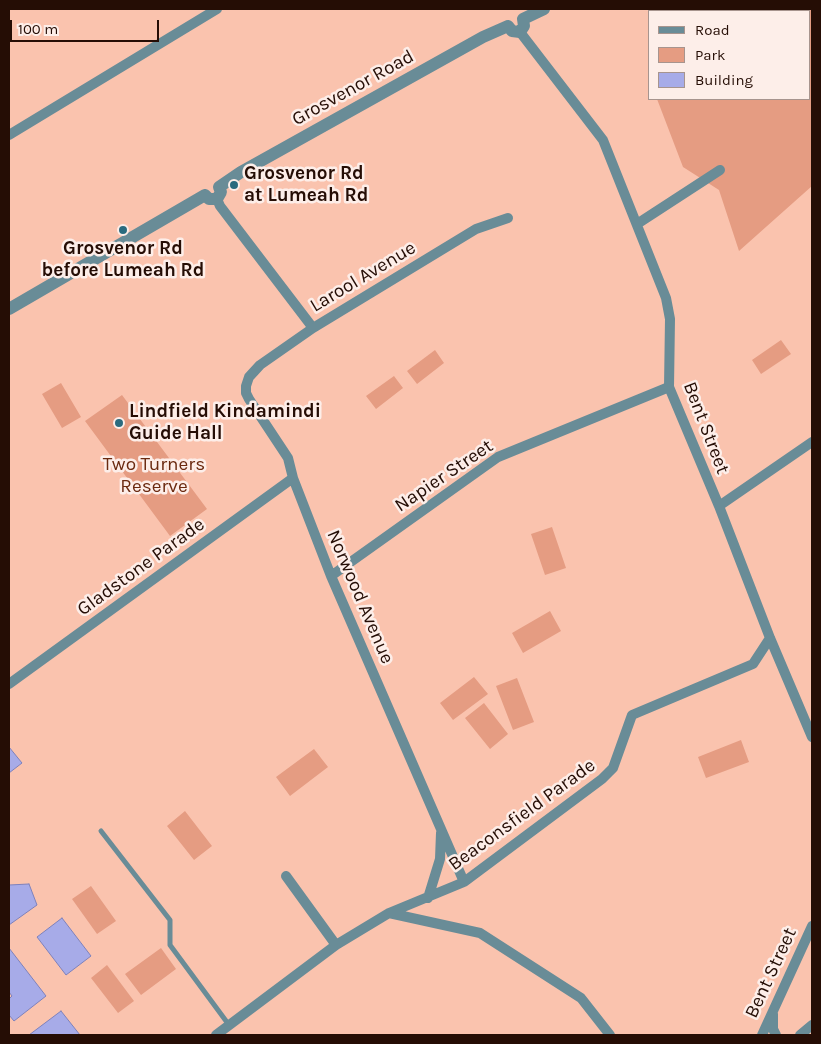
<!DOCTYPE html>
<html>
<head>
<meta charset="utf-8">
<style>
	body { margin:0 }
	#map { position:relative; width:821px; height:1044px; overflow:hidden; background:#fac3ae; font-family:Karla,sans-serif }
	canvas { display:block }
	.frame { position:absolute; inset:0; border:10px solid #250d05; pointer-events:none }
	.legend { position:absolute; left:648px; top:10px; width:162px; height:90px; box-sizing:border-box; background:#fdeee9; border:1px solid #a7948e; margin:0; padding:6px 9px; list-style:none; font-size:15px; color:#250d05 }
	.legend li { display:flex; align-items:center; gap:10px; height:25px }
	.legend b { width:25px; border:1px solid #a7948e }
	.scale { position:absolute; left:10px; top:20px; width:149px; height:22px; box-sizing:border-box; border:2px solid #250d05; border-top:0; padding-left:6px; font-size:15px; line-height:18px; white-space:nowrap; color:#250d05; -webkit-text-stroke:4px #fdeee9; paint-order:stroke }
</style>
</head>
<body>
<div id="map">
<canvas width="821" height="1044"></canvas>
<div class="frame"></div>
<ul class="legend">
<li><b style="height:6px;background:#698c97"></b>Road</li>
<li><b style="height:14px;background:#e59c82"></b>Park</li>
<li><b style="height:14px;background:#a7abe8"></b>Building</li>
</ul>
<div class="scale">100 m</div>
</div>
<script>
const g = document.querySelector('canvas').getContext('2d');
g.lineJoin = 'round';
function paint(path, color) {
  g.fillStyle = color;
  g.fill(path, 'evenodd');
}
function toPath(rows) {
  const path = new Path2D();
  for (const r of rows) {
    path.moveTo(r[0], r[1]);
    for (let i = 2; i < r.length; i += 2) path.lineTo(r[i], r[i + 1]);
  }
  return path;
}
function trace(path, color, width, dash) {
  g.strokeStyle = color;
  g.lineWidth = width;
  g.lineCap = dash ? 'butt' : 'round';
  g.setLineDash(dash || []);
  g.stroke(path);
}
function drawText(font, color, halo, rows, align = 'center') {
  g.font = font + ' Karla,sans-serif';
  g.lineWidth = 5;
  g.setLineDash([]);
  g.textBaseline = 'middle';
  g.strokeStyle = halo;
  g.fillStyle = color;
  for (const [text, x, y, turn = 0] of rows) {
    g.save();
    g.translate(x, y);
    g.rotate((+turn || 0) * Math.PI / 180);
    g.textAlign = isNaN(turn) ? turn : align;
    if (halo) g.strokeText(text, 0, 0);
    g.fillText(text, 0, 0);
    g.restore();
  }
}
const green = toPath([
	[812,9,812,186,739,251,719,190,683,167,657,99,810,99,810,11,808,11],
	[781,340,791,354,761,374,752,360],
	[435,350,444,363,417,384,407,371],
	[394,376,403,388,376,409,366,396],
	[61,383,81,417,62,428,42,394],
	[122,395,207,509,170,536,85,421],
	[552,527,566,568,545,575,531,534],
	[550,611,561,631,523,653,512,633],
	[474,677,488,694,453,720,440,703],
	[517,678,534,722,513,730,496,686],
	[484,703,508,734,490,749,465,718],
	[741,740,749,762,706,778,698,757],
	[314,749,328,767,290,796,276,777],
	[185,811,212,846,194,860,167,826],
	[91,886,116,921,97,934,72,899],
	[161,948,176,969,141,995,125,974],
	[107,965,134,1001,118,1013,91,978]
]);
const building = toPath([
	[9,747,22,763,9,773,9,747],
	[29,884,37,905,9,925,9,885,29,884],
	[62,918,91,956,66,975,37,937,62,918],
	[9,948,46,996,14,1021,9,1015,9,999,12,996,9,992,9,948],
	[61,1011,80,1035,29,1035,61,1011]
]);
const service = toPath([
	[101,831,170,920,170,945,229,1025]
]);
const minor = toPath([
	[520,32,603,140,666,298,670,319,669,387,719,506,770,638,812,737],
	[9,135,217,9],
	[217,199,220,206,313,328],
	[637,224,720,170],
	[719,506,812,442],
	[331,576,498,457,669,387],
	[9,684,293,478],
	[286,876,336,945],
	[464,882,331,576,293,478,288,458,249,399,246,393,246,386,249,377,260,365,313,328,476,229,508,218],
	[428,898,440,859,441,833],
	[389,913,480,933,581,998,610,1035],
	[773,1014,773,1029,776,1035],
	[216,1035,336,945,389,913,464,882,602,779,613,768,632,715,753,664,770,638],
	[762,1035,812,926],
	[800,1035,812,1025]
]);
const tertiary = toPath([
	[523,19,544,9],
	[508,26,512,31,520,32,524,26,523,19],
	[219,187,241,172,483,37,508,26],
	[205,195,209,199,217,199,221,192,219,187],
	[9,309,205,195]
]);
const markers = [
	[234,185,5,"#2a6b7f"],
	[123,230,5,"#2a6b7f"],
	[119,423,5,"#2a6b7f"]
];
const streetNames = [
	["Grosvenor Road",353,88,-29],
	["Larool Avenue",363,277,-31],
	["Bent Street",706,428,69],
	["Napier Street",444,476,-34],
	["Gladstone Parade",141,567,-36],
	["Norwood Avenue",360,597,67],
	["Beaconsfield Parade",522,815,-36],
	["Bent Street",771,973,-65]
];
const poiNames = [
	["Grosvenor Rd",244,174],
	["at Lumeah Rd",244,196],
	["Grosvenor Rd",123,249,"center"],
	["before Lumeah Rd",123,271,"center"],
	["Lindfield Kindamindi",129,412],
	["Guide Hall",129,434]
];
const parkNames = [
	["Two Turners",154,465],
	["Reserve",154,487]
];
paint(green, '#e59c82');
paint(building, '#a7abe8');
trace(building, '#7d81bb', 1);
trace(service, '#698c97', 5);
trace(minor, '#698c97', 10);
trace(tertiary, '#698c97', 12);
for (const [x, y, r, color] of markers) {
  const dot = new Path2D();
  dot.arc(x, y, r, 0, 2 * Math.PI);
  g.fillStyle = color;
  g.fill(dot);
  trace(dot, '#fdeee9', 2);
}
drawText('19px', '#250d05', '#fdeee9', streetNames);
drawText('bold 19px', '#250d05', '#fdeee9', poiNames, 'left');
drawText('19px', '#6b2a10', '#fdeee9', parkNames);
</script>
</body>
</html>
